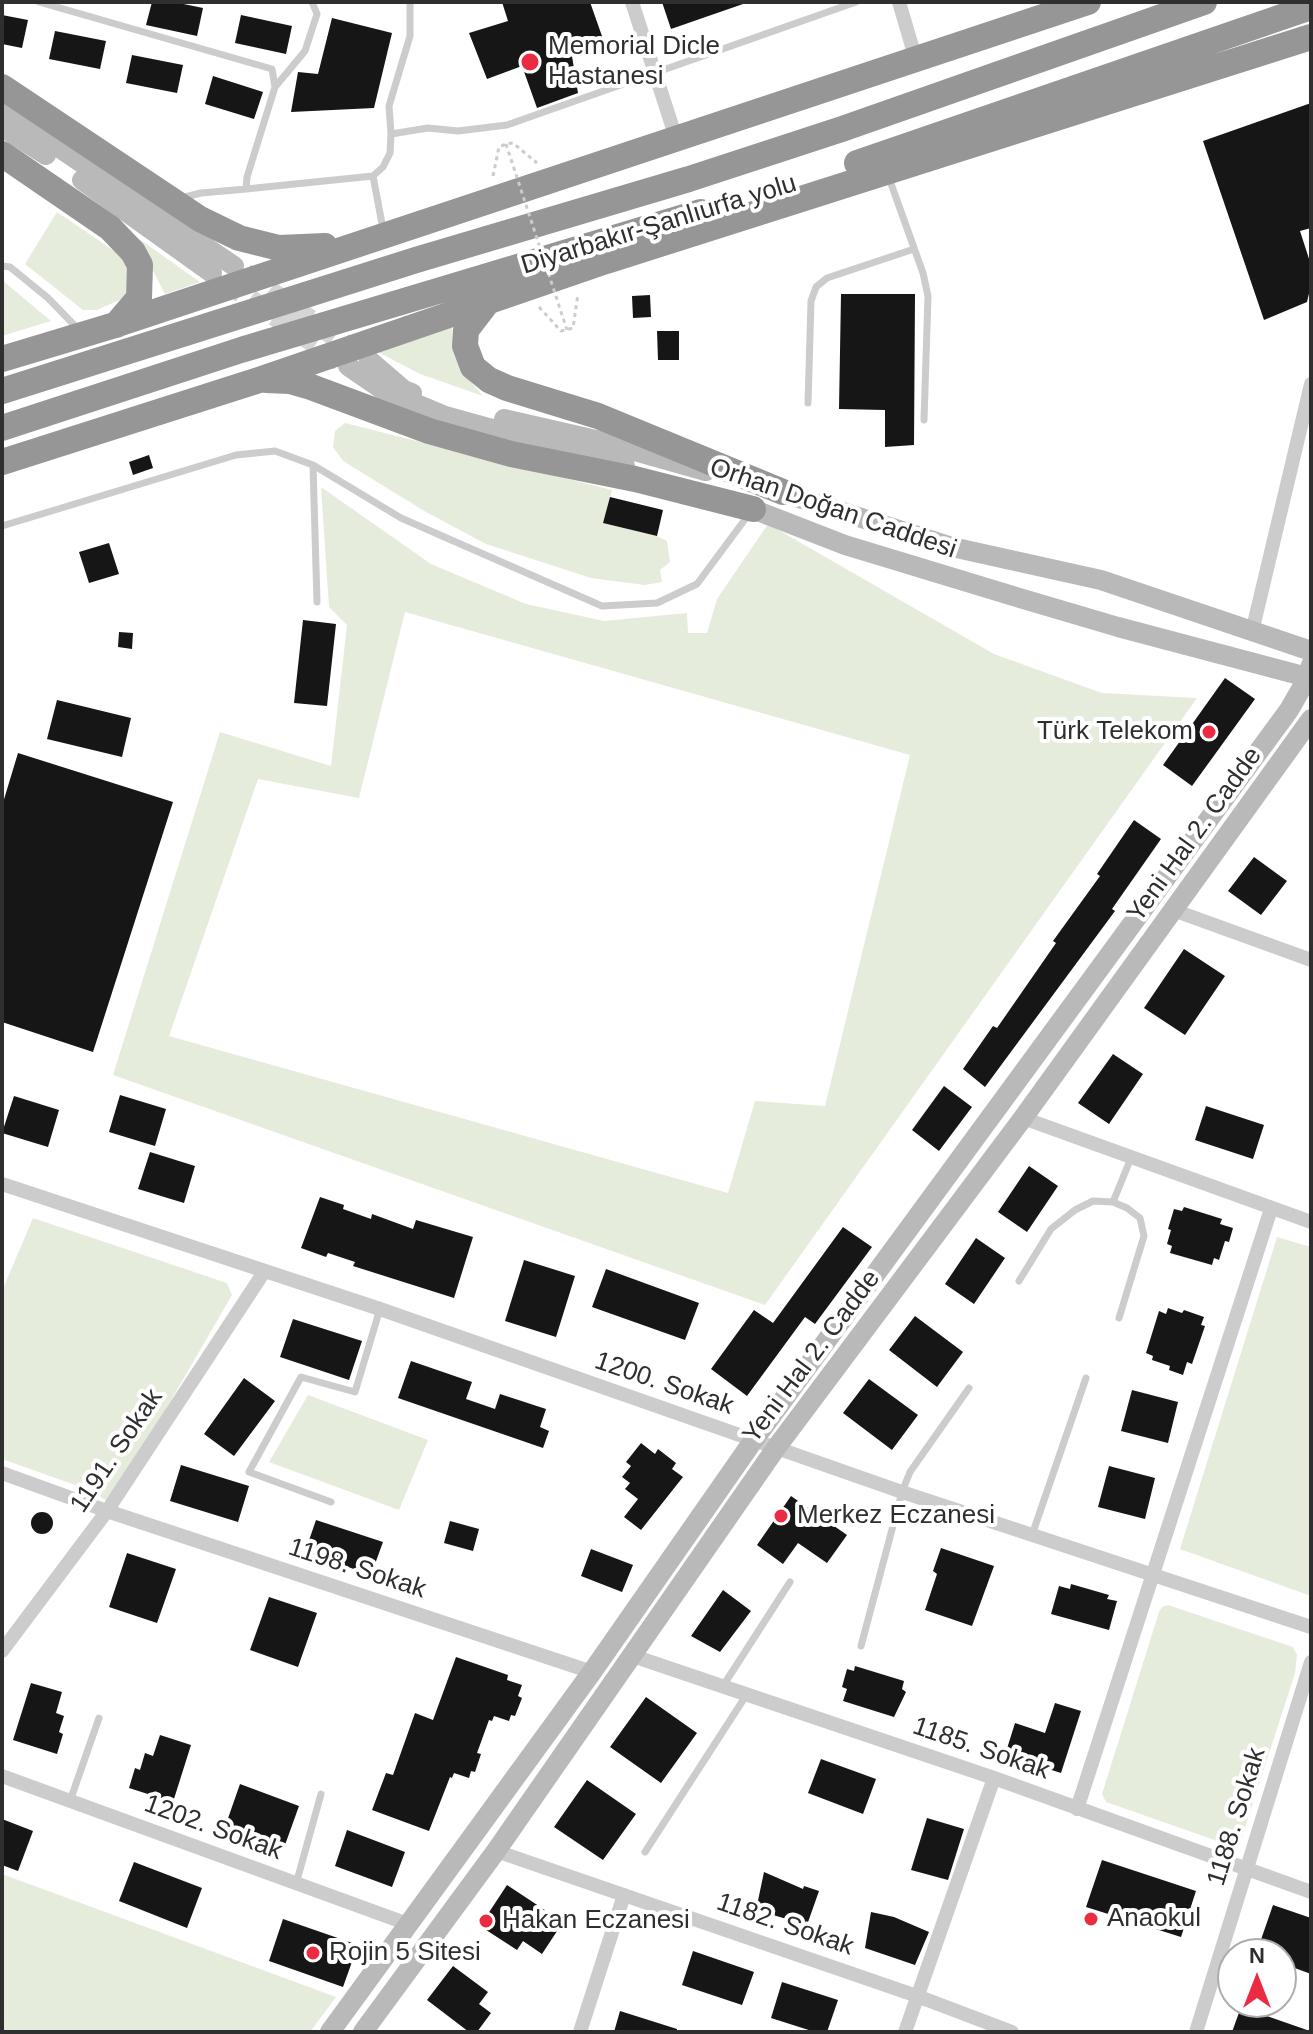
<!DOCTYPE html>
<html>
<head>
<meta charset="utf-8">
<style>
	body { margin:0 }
	#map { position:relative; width:1313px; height:2034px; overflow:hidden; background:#fff; font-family:Helvetica,sans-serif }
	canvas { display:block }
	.frame { position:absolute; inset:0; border:4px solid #2f2f2f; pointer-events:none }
	.north { position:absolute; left:1217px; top:1938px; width:80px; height:80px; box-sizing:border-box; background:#fff; border:2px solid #acacac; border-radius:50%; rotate:0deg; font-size:22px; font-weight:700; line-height:32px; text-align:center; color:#2f2f2f }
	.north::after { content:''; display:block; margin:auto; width:28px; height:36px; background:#eb2b42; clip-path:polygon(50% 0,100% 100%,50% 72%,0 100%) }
</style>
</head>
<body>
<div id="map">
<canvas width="1313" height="2034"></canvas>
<div class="frame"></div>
<div class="north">N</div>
</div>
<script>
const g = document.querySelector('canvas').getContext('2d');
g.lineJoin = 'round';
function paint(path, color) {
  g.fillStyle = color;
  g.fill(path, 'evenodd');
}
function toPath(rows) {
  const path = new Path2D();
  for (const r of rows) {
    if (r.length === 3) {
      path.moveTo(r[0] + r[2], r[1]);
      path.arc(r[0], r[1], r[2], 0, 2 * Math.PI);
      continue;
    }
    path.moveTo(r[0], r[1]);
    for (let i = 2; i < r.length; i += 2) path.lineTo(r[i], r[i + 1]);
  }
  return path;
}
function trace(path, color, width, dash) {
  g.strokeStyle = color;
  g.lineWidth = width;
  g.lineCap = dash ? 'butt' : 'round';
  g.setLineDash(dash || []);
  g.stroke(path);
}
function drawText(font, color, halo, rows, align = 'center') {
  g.font = font + ' Helvetica,sans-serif';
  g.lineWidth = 8;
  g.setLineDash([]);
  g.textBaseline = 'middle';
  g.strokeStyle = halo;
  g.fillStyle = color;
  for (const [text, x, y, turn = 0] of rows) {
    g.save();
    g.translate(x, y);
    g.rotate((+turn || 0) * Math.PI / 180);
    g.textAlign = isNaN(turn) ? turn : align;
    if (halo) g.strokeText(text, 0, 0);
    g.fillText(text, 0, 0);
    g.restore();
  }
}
const green = toPath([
	[57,212,129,261,126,297,97,310,83,310,25,264],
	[135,236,200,282,165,294],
	[2,280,51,321,2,336],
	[452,325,453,353,462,372,483,396,420,374,374,350],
	[345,423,612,490,604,523,657,536,667,541,670,562,660,570,662,582,645,585,591,578,486,544,426,512,343,461,333,447,335,431],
	[321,487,431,564,526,604,604,621,687,613,688,633,707,633,717,599,768,524,994,654,1102,693,1197,698,765,1305,113,1075,220,732,331,766,347,625,329,607],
	[405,612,910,755,825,1106,755,1101,728,1193,169,1036,258,779,359,798],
	[33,1218,227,1283,232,1295,111,1504,92,1491,2,1459,2,1291],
	[1277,1237,1311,1247,1311,1596,1180,1549],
	[308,1395,428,1440,399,1510,269,1462],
	[1168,1605,1293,1647,1297,1655,1295,1673,1242,1837,1236,1844,1226,1844,1106,1802,1102,1794,1159,1612,1162,1607],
	[2,1874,336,1997,310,2032,2,2032]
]);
const building = toPath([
	[152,2,174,2,203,8,197,36,146,25],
	[502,2,590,2,603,39,571,50,578,93,537,108,522,66,487,79,469,33,508,21],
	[662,2,743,2,743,4,671,29],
	[2,15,28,20,22,48,2,44],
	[241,15,292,26,286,54,235,43],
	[332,18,392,33,374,108,291,112,298,72,318,74],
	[55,31,106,41,100,69,49,59],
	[132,55,183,65,177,93,126,83],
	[213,76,263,92,254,119,205,104],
	[1311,103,1311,228,1300,231,1311,265,1311,285,1307,302,1264,320,1203,141],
	[841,294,915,294,914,445,885,447,885,410,839,409],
	[650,295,651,317,633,318,632,296],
	[657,331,679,331,679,360,658,360],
	[149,455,153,468,133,475,129,462],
	[610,497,663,510,657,536,603,523],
	[109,543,119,574,89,583,79,552],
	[303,620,336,624,327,706,294,703],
	[119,632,133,633,132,649,118,647],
	[1225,678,1255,699,1192,786,1163,765],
	[57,700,131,718,122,757,47,739],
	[18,753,173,802,93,1052,2,1022,2,806],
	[1134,820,1161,839,1112,909,1115,911,985,1087,963,1069,993,1026,997,1028,1056,943,1053,941,1100,876,1097,874],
	[1254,857,1287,881,1261,915,1228,891],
	[1184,949,1225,976,1185,1035,1144,1008],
	[1113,1054,1143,1074,1109,1124,1078,1103],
	[944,1086,972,1107,939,1151,912,1130],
	[120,1095,166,1109,155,1146,109,1132],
	[14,1096,59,1110,48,1147,2,1133],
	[1206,1106,1264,1125,1253,1159,1195,1140],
	[150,1152,195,1166,184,1203,138,1189],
	[1029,1166,1058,1186,1027,1232,998,1212],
	[320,1197,344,1205,343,1209,371,1219,372,1214,413,1229,416,1220,473,1237,454,1298,353,1266,355,1262,328,1253,326,1257,301,1248],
	[1184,1207,1222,1219,1220,1224,1233,1228,1229,1242,1225,1241,1219,1260,1214,1258,1212,1265,1170,1253,1172,1246,1167,1244,1171,1230,1168,1229,1174,1209,1182,1211],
	[843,1227,872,1247,815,1324,805,1317,747,1396,711,1369,754,1310,773,1323],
	[976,1238,1005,1258,974,1304,945,1284],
	[524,1260,575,1276,556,1337,505,1321],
	[606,1269,699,1303,685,1340,592,1307],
	[1168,1308,1182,1313,1184,1310,1204,1317,1201,1325,1205,1326,1192,1364,1187,1362,1183,1375,1169,1370,1170,1366,1152,1360,1153,1356,1146,1353,1159,1311,1166,1314],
	[915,1316,963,1352,937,1387,889,1350],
	[293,1319,362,1341,349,1380,280,1357],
	[411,1361,472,1382,466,1399,495,1409,500,1394,546,1409,540,1427,549,1431,543,1448,398,1398],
	[244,1378,275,1401,234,1456,204,1434],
	[869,1379,918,1415,892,1450,843,1413],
	[1132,1390,1178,1402,1168,1443,1121,1431],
	[641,1443,655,1454,658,1449,676,1463,672,1469,683,1477,641,1530,624,1517,638,1499,625,1489,630,1483,622,1477,631,1466,626,1462],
	[181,1465,249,1486,238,1522,170,1501],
	[1109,1466,1155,1478,1145,1519,1098,1507],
	[791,1496,847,1535,827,1563,798,1543,783,1564,757,1545],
	[42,1523,11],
	[316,1520,383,1542,371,1575,305,1552],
	[450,1521,479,1529,473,1551,444,1543],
	[941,1548,994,1566,972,1626,925,1610,937,1574,933,1571],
	[591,1549,633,1565,622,1592,581,1576],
	[127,1553,176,1569,157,1623,109,1607],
	[1071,1584,1109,1595,1107,1599,1117,1601,1109,1630,1051,1614,1059,1586,1070,1589],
	[723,1590,751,1611,720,1652,691,1636],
	[269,1597,317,1613,298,1667,250,1650],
	[456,1657,508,1675,507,1680,522,1685,518,1696,522,1698,515,1716,511,1715,509,1721,494,1716,492,1721,489,1720,477,1753,481,1754,475,1772,471,1771,469,1778,454,1773,452,1778,450,1777,429,1831,372,1810,386,1773,393,1775,415,1713,433,1720],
	[855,1666,904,1681,902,1689,906,1692,894,1717,843,1701,847,1689,842,1687,847,1669,854,1671],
	[31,1683,62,1692,56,1713,64,1716,59,1732,63,1734,57,1754,13,1740],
	[646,1697,697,1733,661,1783,610,1747],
	[1055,1703,1081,1711,1061,1773,1005,1755,1015,1723,1045,1733],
	[160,1735,191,1745,173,1802,129,1788,135,1768,140,1770,145,1753,153,1756],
	[821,1759,876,1779,863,1814,808,1793],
	[587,1780,636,1814,603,1860,554,1827],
	[240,1784,299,1806,285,1845,226,1824],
	[927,1818,964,1829,948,1880,911,1870],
	[2,1819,33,1831,18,1871,2,1865],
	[347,1830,405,1852,392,1887,335,1866],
	[1102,1860,1196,1891,1181,1937,1086,1907],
	[134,1862,202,1888,187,1928,119,1901],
	[764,1872,803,1889,804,1886,819,1891,807,1925,756,1910],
	[507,1885,563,1922,542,1954,523,1941,517,1950,480,1926],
	[1273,1905,1311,1918,1311,1974,1281,1963,1281,1954,1256,1954],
	[871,1912,894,1917,929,1932,915,1965,865,1948],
	[283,1919,358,1945,343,1987,269,1961],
	[693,1951,754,1972,742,2005,682,1985],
	[453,1966,488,1992,479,2004,491,2013,477,2032,469,2032,427,2000],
	[782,1982,838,2000,827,2032,815,2032,771,2018],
	[1241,2007,1307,2030,1307,2032,1232,2032],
	[620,2011,677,2029,677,2032,614,2032]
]);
const secondaryTunnel = toPath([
	[245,273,359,354],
	[225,282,340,361]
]);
const path = toPath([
	[493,176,499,147,506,144,513,143,537,163],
	[539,307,561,331,573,328,578,294]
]);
const lane = toPath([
	[39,2,272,69,275,87,247,177,246,189,373,176,383,229],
	[275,87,305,51,317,14,312,2],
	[391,134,389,106,410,36,410,2],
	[373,176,383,167,390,153,391,134,428,128,458,131,507,125,856,2],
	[889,178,923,273,928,296,924,420],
	[181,198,201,193,246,189],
	[2,266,10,267,48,298,79,330],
	[808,403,811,301,816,287,827,278,914,249],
	[313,465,317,602],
	[2,526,236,455,275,451,313,465,401,518,602,606,657,603,697,584,749,514],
	[1113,1202,1131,1158],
	[1019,1281,1051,1229,1075,1210,1093,1201,1113,1202,1127,1208,1140,1218,1144,1236,1119,1318],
	[331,1502,249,1472,301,1377,355,1392,380,1309],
	[1032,1535,1086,1378],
	[861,1646,902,1492,910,1472,969,1388],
	[723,1686,790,1582],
	[70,1801,99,1718],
	[645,1852,747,1694],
	[296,1884,321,1794]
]);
const street = toPath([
	[632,2,676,138],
	[899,2,916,60],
	[1252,632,1311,384],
	[1173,910,1311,960],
	[1023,1118,1311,1222],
	[2,1184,380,1309,902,1492,1311,1627],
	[2,1473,107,1511,592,1672],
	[2,1651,107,1511,264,1272],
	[633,1656,994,1778,1311,1892],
	[2,1776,408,1924],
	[1077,1809,1271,1209],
	[496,1851,917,1996,1012,2032],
	[580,2032,624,1895],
	[905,2032,994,1778],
	[1196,2032,1311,1662]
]);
const secondary = toPath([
	[2,109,234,266],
	[2,127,46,155],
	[82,180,212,273],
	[369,360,404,390,412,393],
	[348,366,383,390,445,416,625,466],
	[504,419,596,440,706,471],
	[771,489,952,547,1101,580,1311,651],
	[742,505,845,545,1023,599,1118,627,1311,678],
	[330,2032,592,1672,753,1441,1289,710,1308,677,1311,665],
	[363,2032,496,1851,776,1448,1023,1118,1311,719]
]);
const highway = toPath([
	[2,87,200,219,239,238,279,248,325,246],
	[2,154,110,228,133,252,140,265,139,298,116,325],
	[857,163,1311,7],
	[489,300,466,330,465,346,473,367,489,380,507,388,598,416,783,492],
	[2,359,115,325,1088,2],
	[266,380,290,381,311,387,429,431,511,454,635,479,753,509],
	[2,391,416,260,689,179,842,129,1204,2],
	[2,428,241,350,701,212],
	[2,462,259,380,606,261,1311,37]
]);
const pathBridge = toPath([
	[506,144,567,330]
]);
const markers = [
	[530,62,10,"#eb2b42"],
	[1209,732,8,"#eb2b42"],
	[781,1516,8,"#eb2b42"],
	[1091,1919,8,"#eb2b42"],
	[486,1921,8,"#eb2b42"],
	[313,1953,8,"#eb2b42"]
];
const poiNames = [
	["Memorial Dicle",548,47],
	["Hastanesi",548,77],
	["Türk Telekom",1193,732,"right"],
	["Merkez Eczanesi",797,1516],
	["Anaokul",1107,1919],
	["Hakan Eczanesi",502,1921],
	["Rojin 5 Sitesi",329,1953]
];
const streetNames = [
	["Diyarbakır-Şanlıurfa yolu",659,225,-17],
	["Orhan Doğan Caddesi",833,509,19],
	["Yeni Hal 2. Cadde",1195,835,-54],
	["Yeni Hal 2. Cadde",812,1357,-53],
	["1200. Sokak",664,1384,19],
	["1191. Sokak",117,1451,-56],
	["1198. Sokak",357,1569,18],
	["1185. Sokak",981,1749,19],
	["1188. Sokak",1237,1817,-73],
	["1202. Sokak",213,1828,20],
	["1182. Sokak",785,1925,19]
];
paint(green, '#e6ecdc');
paint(building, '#161616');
trace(secondaryTunnel, '#d5d5d5', 20, [20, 10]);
trace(path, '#ccc', 3, [4, 4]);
trace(lane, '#ccc', 7);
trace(street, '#ccc', 14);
trace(secondary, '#b9b9b9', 20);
trace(highway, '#969696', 26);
trace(pathBridge, '#ccc', 3, [4, 4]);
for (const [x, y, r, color] of markers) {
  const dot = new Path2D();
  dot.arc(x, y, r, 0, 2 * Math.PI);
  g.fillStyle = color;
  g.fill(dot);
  trace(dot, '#fff', 3);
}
drawText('26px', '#2f2f2f', '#fff', poiNames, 'left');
drawText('26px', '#2f2f2f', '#fff', streetNames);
</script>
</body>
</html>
